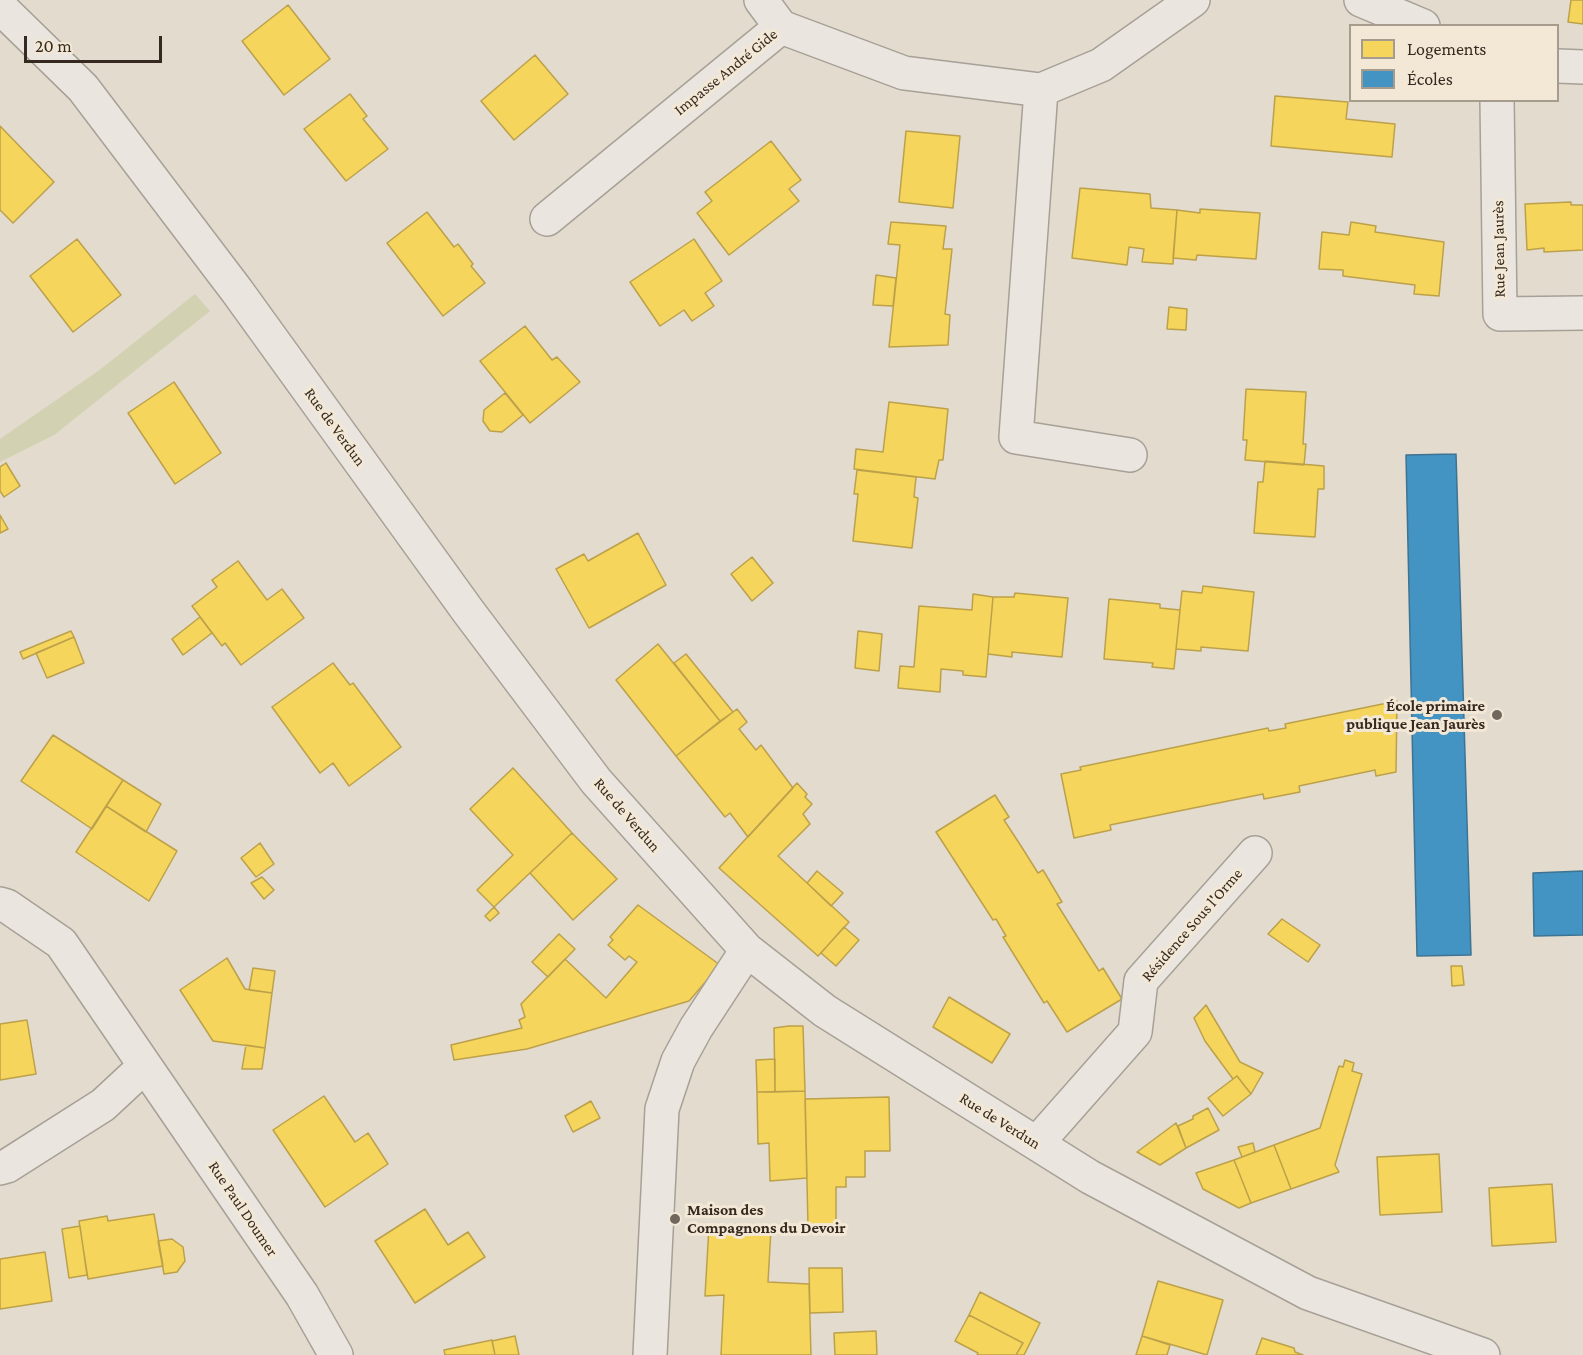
<!DOCTYPE html>
<html>
<head>
<meta charset="utf-8">
<style>
	body { margin:0 }
	#map { position:relative; width:1583px; height:1355px; overflow:hidden; background:#e2dbce; font-family:"Crimson Pro",serif }
	canvas { display:block }
	.legend { position:absolute; left:1349px; top:24px; width:210px; height:78px; box-sizing:border-box; background:#f2e8d5; border:2px solid #a69c8d; margin:0; padding:8px 10px; list-style:none; font-size:18px; color:#352920 }
	.legend li { display:flex; align-items:center; gap:12px; height:30px }
	.legend b { width:30px; border:2px solid #a69c8d }
	.scale { position:absolute; left:24px; top:36px; width:138px; height:27px; box-sizing:border-box; border:3px solid #352920; border-top:0; padding-left:8px; font-size:18px; line-height:21px; white-space:nowrap; color:#352920; -webkit-text-stroke:4px #f2e8d5; paint-order:stroke }
</style>
</head>
<body>
<div id="map">
<canvas width="1583" height="1355"></canvas>
<ul class="legend">
<li><b style="height:16px;background:#f6d55c"></b>Logements</li>
<li><b style="height:16px;background:#4393c3"></b>Écoles</li>
</ul>
<div class="scale">20 m</div>
</div>
<script>
const g = document.querySelector('canvas').getContext('2d');
g.lineJoin = 'round';
function paint(path, color) {
  g.fillStyle = color;
  g.fill(path, 'evenodd');
}
function toPath(rows) {
  const path = new Path2D();
  for (const r of rows) {
    path.moveTo(r[0], r[1]);
    for (let i = 2; i < r.length; i += 2) path.lineTo(r[i], r[i + 1]);
  }
  return path;
}
function trace(path, color, width, dash) {
  g.strokeStyle = color;
  g.lineWidth = width;
  g.lineCap = dash ? 'butt' : 'round';
  g.setLineDash(dash || []);
  g.stroke(path);
}
function drawText(font, color, halo, rows, align = 'center') {
  g.font = font + ' "Crimson Pro",serif';
  g.lineWidth = 6;
  g.setLineDash([]);
  g.textBaseline = 'middle';
  g.strokeStyle = halo;
  g.fillStyle = color;
  for (const [text, x, y, turn = 0] of rows) {
    g.save();
    g.translate(x, y);
    g.rotate((+turn || 0) * Math.PI / 180);
    g.textAlign = isNaN(turn) ? turn : align;
    if (halo) g.strokeText(text, 0, 0);
    g.fillText(text, 0, 0);
    g.restore();
  }
}
const green = toPath([
	[195,294,210,311,54,435,0,462,0,439,101,369]
]);
const homes = toPath([
	[1571,0,1583,0,1583,24,1568,22,1571,0],
	[288,5,330,59,284,95,242,41,288,5],
	[535,55,568,94,514,140,481,101,535,55],
	[350,94,367,116,363,119,388,149,346,181,304,129,350,94],
	[1275,96,1348,102,1346,119,1395,124,1392,157,1271,146,1275,96],
	[0,126,54,182,13,223,0,210,0,126],
	[906,131,960,136,953,208,899,202,906,131],
	[771,141,801,180,789,189,799,201,729,255,697,213,712,201,705,192,771,141],
	[1080,188,1150,194,1151,208,1177,210,1173,264,1142,262,1144,249,1129,247,1127,265,1072,258,1080,188],
	[1571,202,1571,205,1583,205,1583,250,1544,252,1544,248,1527,250,1525,204,1571,202],
	[1200,209,1260,213,1256,259,1197,255,1196,260,1173,258,1177,210,1200,213,1200,209],
	[427,212,454,247,458,244,473,264,471,266,485,283,443,316,387,243,427,212],
	[891,222,946,226,943,249,952,249,945,314,950,315,948,345,889,347,900,245,888,244,891,222],
	[1351,222,1376,226,1375,232,1444,242,1439,296,1414,294,1415,285,1343,276,1343,270,1319,269,1322,232,1349,235,1351,222],
	[77,239,121,295,73,332,30,276,77,239],
	[694,239,722,281,705,293,714,306,692,321,684,310,660,326,630,282,694,239],
	[876,275,896,278,893,306,873,305,876,275],
	[1169,307,1187,309,1186,330,1167,329,1169,307],
	[525,326,552,360,557,357,580,382,530,423,480,361,525,326],
	[174,382,221,453,175,484,128,413,174,382],
	[1246,389,1306,392,1303,444,1306,444,1304,465,1245,460,1247,440,1243,440,1246,389],
	[505,393,523,415,502,432,490,431,483,421,484,410,505,393],
	[889,402,948,409,943,460,939,460,935,479,854,469,856,449,883,452,889,402],
	[1265,461,1324,466,1324,489,1318,489,1315,537,1254,533,1258,482,1263,482,1265,461],
	[6,463,20,486,4,497,0,491,0,467,6,463],
	[857,470,916,477,914,497,918,498,912,548,853,541,858,494,854,494,857,470],
	[0,515,8,529,0,533,0,515],
	[638,533,666,585,589,628,556,569,584,554,588,561,638,533],
	[752,557,773,583,752,601,731,574,752,557],
	[238,561,267,600,282,589,304,618,241,665,225,643,222,646,192,606,217,587,212,580,238,561],
	[1203,586,1254,592,1248,651,1201,647,1201,651,1176,649,1182,591,1202,593,1203,586],
	[1015,593,1068,598,1062,657,1012,652,1012,657,988,654,993,597,1014,597,1015,593],
	[973,594,993,597,986,677,963,675,963,671,941,669,940,692,898,688,900,666,914,667,919,606,972,610,973,594],
	[1109,599,1160,604,1160,608,1180,610,1174,669,1152,667,1153,663,1104,659,1109,599],
	[200,617,212,633,183,655,172,639,200,617],
	[71,631,74,637,23,659,20,652,71,631],
	[858,631,882,634,879,671,855,668,858,631],
	[74,637,84,663,47,678,36,653,74,637],
	[658,644,720,721,676,756,616,680,658,644],
	[686,654,733,712,720,721,674,663,686,654],
	[333,663,350,685,353,683,401,747,349,786,333,763,320,773,272,707,333,663],
	[1397,701,1396,772,1376,776,1375,770,1299,786,1300,792,1264,799,1263,794,1233,800,1110,825,1111,830,1074,838,1061,774,1081,770,1080,767,1268,728,1269,731,1286,728,1285,724,1397,701],
	[737,709,747,722,739,729,756,750,761,745,793,788,748,837,730,813,725,817,676,756,737,709],
	[53,735,123,780,92,829,21,781,53,735],
	[513,768,572,833,494,907,477,890,513,855,470,809,513,768],
	[123,780,161,804,146,832,106,806,123,780],
	[797,783,807,794,805,797,812,804,803,814,810,824,778,856,849,922,818,956,719,868,797,783],
	[995,795,1009,817,1004,820,1021,846,1038,873,1043,870,1062,902,1057,904,1082,944,1099,971,1103,968,1122,999,1067,1032,1047,1001,1044,1003,1003,937,1006,936,996,919,993,920,936,832,995,795],
	[106,806,177,851,149,901,76,852,106,806],
	[572,833,617,879,573,920,530,873,572,833],
	[260,843,274,864,256,877,241,858,260,843],
	[817,871,843,893,831,906,807,883,817,871],
	[262,877,274,890,264,899,251,883,262,877],
	[638,905,720,965,689,1001,527,1049,454,1060,451,1045,522,1028,519,1020,525,1017,521,1004,565,959,606,998,637,962,629,956,625,960,608,945,613,940,610,937,638,905],
	[494,907,499,913,490,921,485,916,494,907],
	[1282,919,1320,945,1308,962,1268,934,1282,919],
	[844,927,859,940,836,966,821,953,844,927],
	[559,934,575,949,548,977,532,962,559,934],
	[227,958,245,989,272,993,265,1048,213,1041,180,990,227,958],
	[1451,966,1462,966,1464,985,1452,986,1451,966],
	[253,968,275,971,272,993,249,990,253,968],
	[949,997,1010,1034,992,1063,933,1027,949,997],
	[1206,1005,1240,1062,1263,1073,1251,1094,1237,1076,1233,1079,1205,1041,1194,1018,1206,1005],
	[27,1020,36,1074,0,1080,0,1024,27,1020],
	[789,1026,803,1026,805,1091,775,1092,774,1028,789,1026],
	[246,1045,265,1048,262,1069,242,1069,246,1045],
	[775,1059,775,1092,757,1092,756,1060,775,1059],
	[1345,1060,1354,1063,1352,1071,1362,1074,1335,1165,1339,1172,1291,1189,1274,1145,1320,1128,1339,1066,1343,1067,1345,1060],
	[1237,1076,1251,1094,1223,1116,1208,1098,1237,1076],
	[805,1091,807,1178,770,1181,769,1143,758,1144,757,1092,805,1091],
	[324,1096,355,1142,368,1133,388,1164,325,1207,273,1130,324,1096],
	[889,1097,890,1151,865,1151,865,1177,846,1177,846,1187,836,1187,836,1226,808,1226,805,1099,889,1097],
	[591,1101,600,1118,573,1132,565,1116,591,1101],
	[1208,1108,1219,1130,1186,1148,1178,1126,1193,1119,1193,1116,1208,1108],
	[1176,1123,1186,1148,1160,1165,1137,1152,1176,1123],
	[1253,1143,1255,1152,1242,1157,1238,1147,1253,1143],
	[1274,1145,1291,1189,1251,1203,1234,1160,1274,1145],
	[1439,1154,1442,1212,1380,1215,1377,1157,1439,1154],
	[1234,1160,1251,1203,1239,1208,1203,1189,1196,1173,1234,1160],
	[1552,1184,1556,1242,1492,1246,1489,1188,1552,1184],
	[425,1209,448,1245,468,1232,485,1257,415,1303,375,1241,425,1209],
	[154,1214,163,1266,88,1279,79,1221,107,1216,108,1221,154,1214],
	[80,1226,87,1275,69,1278,62,1229,80,1226],
	[709,1226,771,1229,768,1282,809,1284,811,1355,721,1355,724,1295,705,1296,709,1226],
	[172,1239,183,1247,185,1261,177,1272,164,1274,158,1241,172,1239],
	[45,1252,52,1301,0,1309,0,1259,45,1252],
	[809,1268,842,1268,843,1312,810,1313,809,1268],
	[1158,1281,1223,1300,1207,1355,1142,1336,1158,1281],
	[980,1292,1040,1323,1024,1355,1016,1355,1023,1343,969,1315,980,1292],
	[969,1315,1023,1343,1016,1355,977,1355,978,1353,955,1341,969,1315],
	[876,1331,877,1355,835,1355,834,1333,876,1331],
	[515,1336,519,1355,495,1355,492,1341,515,1336],
	[1142,1336,1170,1345,1167,1355,1136,1355,1142,1336],
	[1262,1338,1294,1348,1295,1352,1303,1355,1256,1355,1262,1338],
	[492,1340,495,1355,445,1355,444,1350,492,1340]
]);
const schools = toPath([
	[1456,454,1471,955,1417,956,1406,455,1456,454],
	[1583,871,1583,935,1534,936,1533,873,1583,871]
]);
const minor = toPath([
	[761,0,781,27],
	[1361,0,1423,26],
	[0,7,83,88,237,291,468,611,596,781,747,950,825,1011,1090,1177,1308,1293,1483,1355],
	[1558,66,1583,67],
	[1497,100,1500,314,1583,313],
	[547,219,781,27,904,73,1041,90],
	[1130,455,1016,437,1041,90,1101,65,1193,0],
	[0,904,7,906,61,943,302,1295,336,1355],
	[1037,1143,1135,1032,1141,981,1255,853],
	[0,1168,7,1166,103,1105,145,1066],
	[650,1355,662,1109,678,1061,696,1028,747,950]
]);
const markers = [
	[1497,715,6,"#72675d"],
	[675,1219,6,"#72675d"]
];
const streetNames = [
	["Impasse André Gide",726,72,-39],
	["Rue Jean Jaurès",1499,249,-91],
	["Rue de Verdun",335,427,54],
	["Rue de Verdun",627,815,49],
	["Résidence Sous l'Orme",1192,925,-49],
	["Rue de Verdun",1000,1121,32],
	["Rue Paul Doumer",243,1209,56]
];
const poiNames = [
	["École primaire",1485,706],
	["publique Jean Jaurès",1485,724],
	["Maison des",687,1210,"left"],
	["Compagnons du Devoir",687,1228,"left"]
];
paint(green, '#d2d1b2');
paint(homes, '#f6d55c');
trace(homes, '#bca14a', 1.5);
paint(schools, '#4393c3');
trace(schools, '#3f7392', 1.5);
trace(minor, '#a7a097', 36);
trace(minor, '#eae6df', 33);
for (const [x, y, r, color] of markers) {
  const dot = new Path2D();
  dot.arc(x, y, r, 0, 2 * Math.PI);
  g.fillStyle = color;
  g.fill(dot);
  trace(dot, '#f2e8d5', 2);
}
drawText('16px', '#352920', '#f2e8d5', streetNames);
drawText('bold 16px', '#352920', '#f2e8d5', poiNames, 'right');
</script>
</body>
</html>
